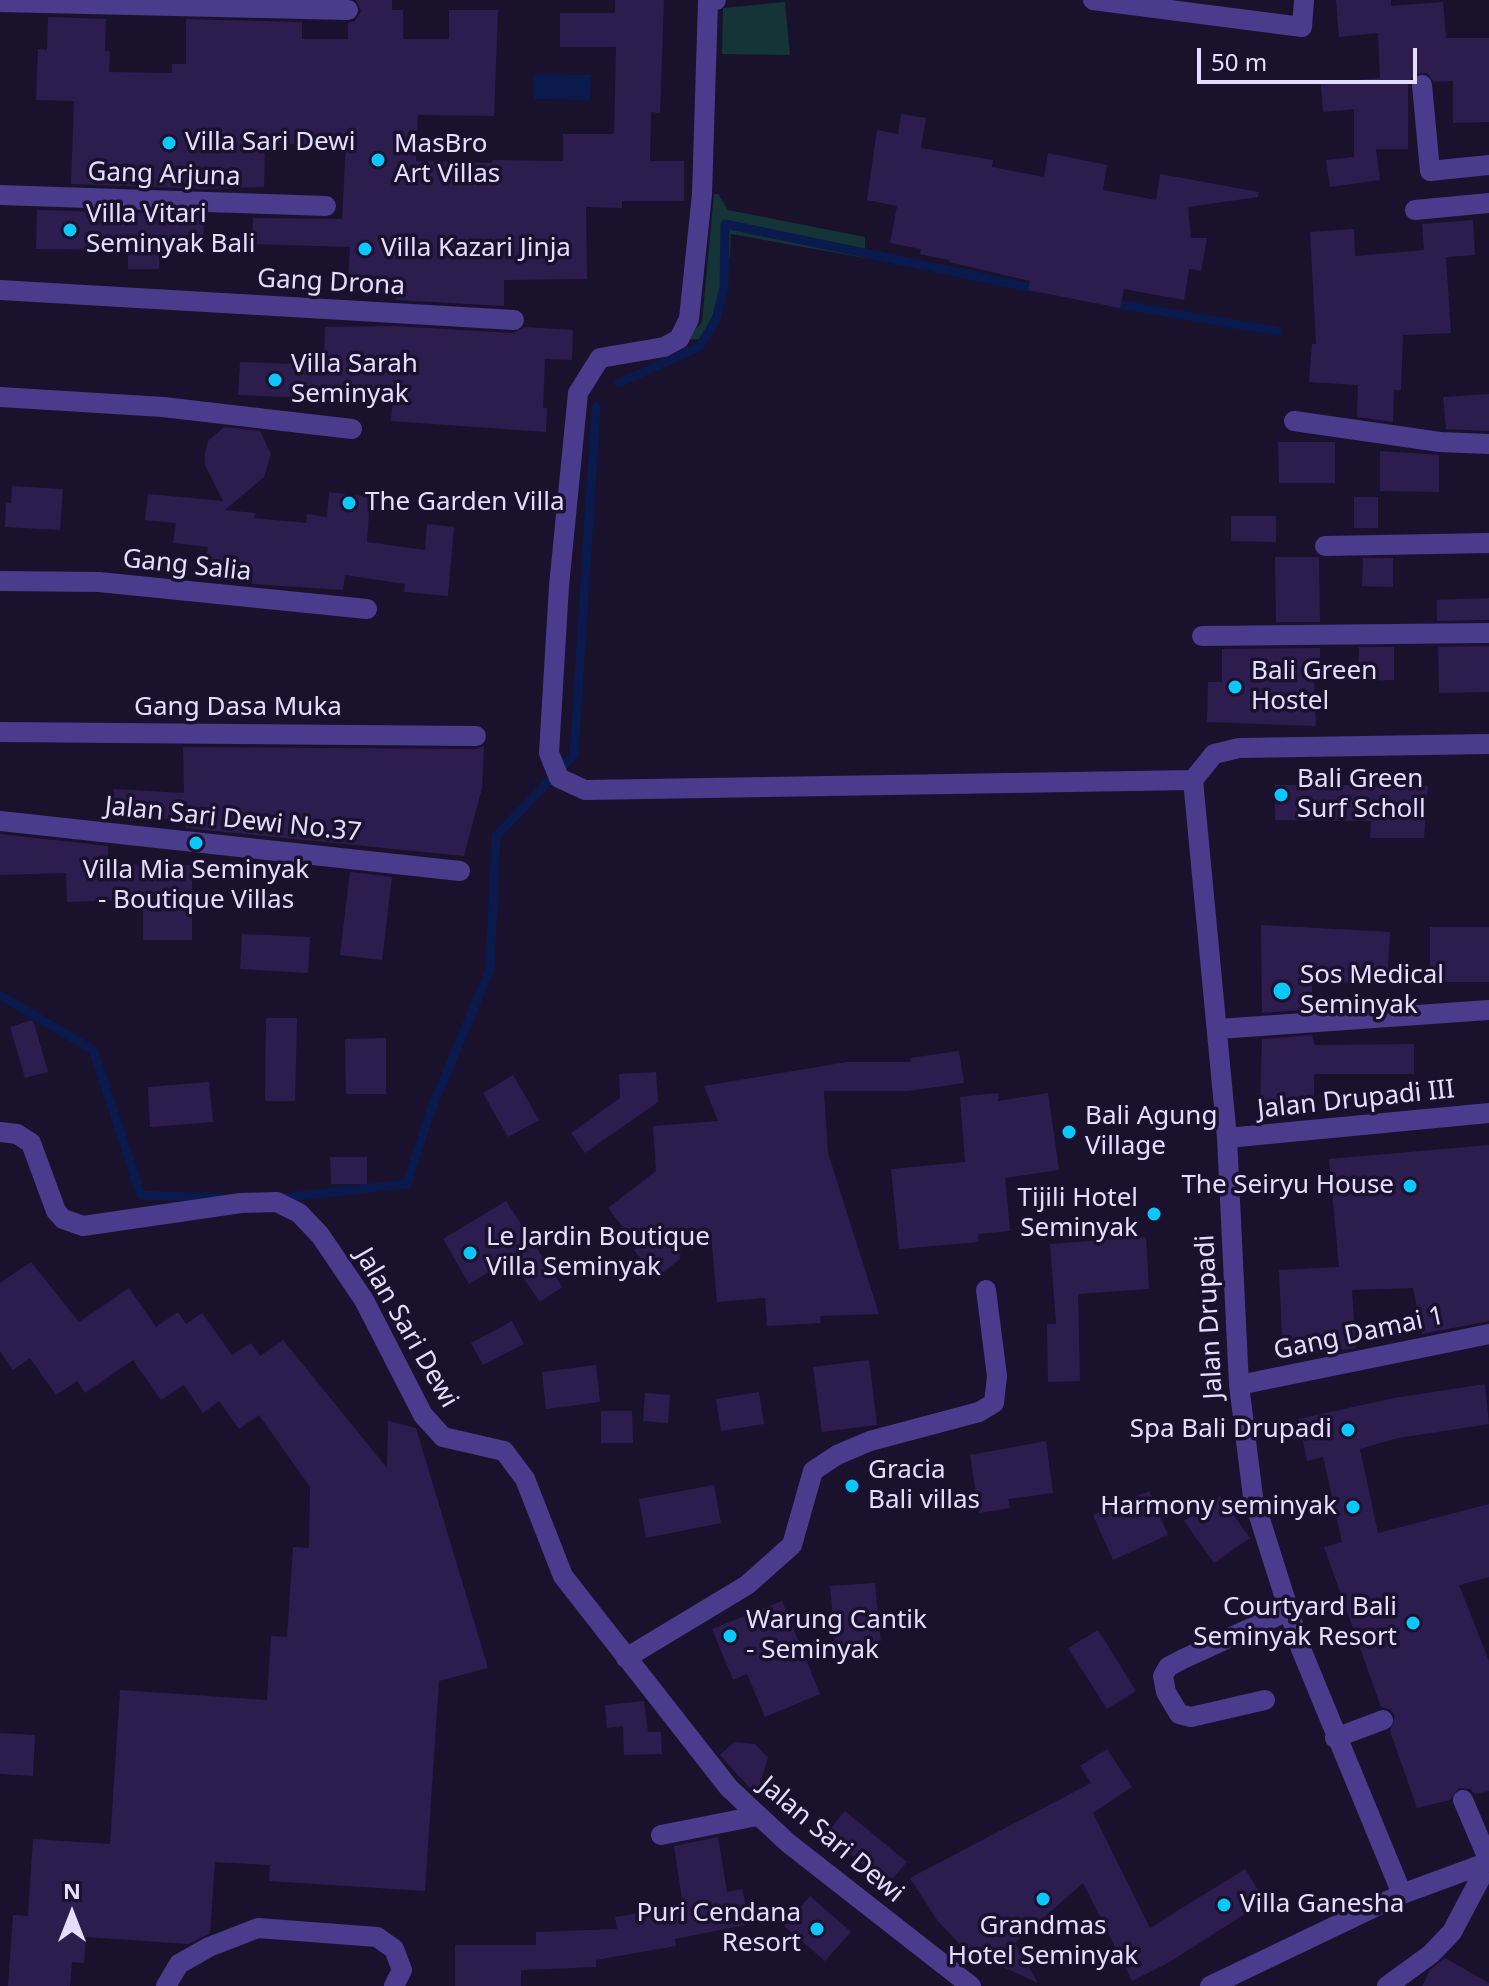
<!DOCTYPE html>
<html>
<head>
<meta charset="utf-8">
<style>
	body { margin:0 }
	#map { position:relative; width:1489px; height:1986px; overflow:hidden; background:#1a112d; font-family:"Noto Sans",sans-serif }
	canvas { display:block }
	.north { position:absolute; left:32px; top:1874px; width:80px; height:80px; -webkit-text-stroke:6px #1a112d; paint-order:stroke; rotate:0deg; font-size:22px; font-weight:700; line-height:32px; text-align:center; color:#e5ddff }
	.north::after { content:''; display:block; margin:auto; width:28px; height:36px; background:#e5ddff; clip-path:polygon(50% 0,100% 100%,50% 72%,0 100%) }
	.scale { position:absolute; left:1197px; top:48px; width:220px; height:36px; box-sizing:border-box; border:4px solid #e5ddff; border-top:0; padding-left:10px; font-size:24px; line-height:28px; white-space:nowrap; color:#e5ddff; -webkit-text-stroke:6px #1a112d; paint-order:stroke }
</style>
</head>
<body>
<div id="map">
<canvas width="1489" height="1986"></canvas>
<div class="north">N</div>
<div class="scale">50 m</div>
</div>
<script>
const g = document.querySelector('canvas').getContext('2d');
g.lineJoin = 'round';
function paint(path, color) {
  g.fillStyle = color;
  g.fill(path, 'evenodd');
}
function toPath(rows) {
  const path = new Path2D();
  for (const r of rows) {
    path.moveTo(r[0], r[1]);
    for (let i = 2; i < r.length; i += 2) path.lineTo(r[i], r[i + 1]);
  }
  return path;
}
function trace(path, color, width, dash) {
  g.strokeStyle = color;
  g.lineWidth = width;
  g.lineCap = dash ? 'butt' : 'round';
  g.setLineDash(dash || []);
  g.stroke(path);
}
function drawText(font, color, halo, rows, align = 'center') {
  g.font = font + ' "Noto Sans",sans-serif';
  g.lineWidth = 7;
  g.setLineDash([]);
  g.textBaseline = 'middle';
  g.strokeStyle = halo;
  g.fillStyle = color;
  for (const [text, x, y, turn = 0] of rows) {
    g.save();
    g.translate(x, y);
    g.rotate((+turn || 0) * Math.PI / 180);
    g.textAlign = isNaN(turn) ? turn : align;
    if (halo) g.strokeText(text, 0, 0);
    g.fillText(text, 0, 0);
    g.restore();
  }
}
const green = toPath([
	[785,2,790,55,722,54,723,8],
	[714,194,718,194,728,210,865,237,865,258,731,234,730,255,713,315,700,339,685,340,702,322]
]);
const water = toPath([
	[534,74,591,75,590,100,534,99]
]);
const stream = toPath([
	[1111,303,1277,331],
	[619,383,699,347,716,320,724,288,725,224,1038,289],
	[0,995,93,1050,141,1195,221,1198],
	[280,1198,407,1184,429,1115,490,969,496,836,574,755,596,407]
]);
const building = toPath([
	[356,0,392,0,392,10,403,10,403,39,449,39,449,10,498,10,494,116,418,115,416,161,492,163,493,160,563,161,563,134,614,134,616,47,560,47,560,13,615,13,615,0,664,0,660,113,651,112,650,161,684,161,684,201,622,201,622,208,586,207,587,279,504,280,504,306,396,300,398,283,348,281,350,247,252,244,253,218,342,219,346,144,265,144,264,187,205,189,71,184,74,101,36,100,38,49,47,50,48,17,106,19,105,51,110,51,109,72,172,73,172,64,186,64,186,19,302,22,302,39,348,39,348,23,355,21,361,11],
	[1336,0,1391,0,1391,6,1443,2,1446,38,1489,38,1489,122,1453,123,1453,81,1434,82,1427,73,1415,74,1408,83,1408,149,1376,149,1380,180,1330,187,1326,160,1354,157,1354,109,1323,112,1321,83,1380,78,1378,33,1339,37],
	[901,114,926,118,921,148,993,160,992,167,1044,177,1048,153,1107,165,1103,190,1156,200,1160,174,1259,192,1258,197,1188,207,1191,238,1207,238,1201,271,1189,269,1184,300,1124,289,1120,308,1028,290,1030,281,949,262,949,260,920,254,921,249,890,243,897,206,867,200,877,130,898,134],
	[37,210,204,215,203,252,160,252,159,269,128,269,128,250,36,249],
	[1473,220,1475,255,1446,257,1451,333,1403,335,1401,390,1394,390,1393,422,1357,417,1358,385,1309,382,1312,344,1316,344,1310,232,1354,229,1355,256,1424,250,1422,224],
	[394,326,513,333,525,327,573,330,572,360,545,359,543,408,547,408,546,432,391,421,393,394,311,393,311,398,238,395,240,362,324,365,325,327],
	[1489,394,1489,431,1446,429,1443,397],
	[224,427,260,431,271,454,264,477,225,510,255,513,254,518,306,523,307,514,327,517,329,492,370,497,367,542,425,550,427,524,454,527,448,596,404,592,405,584,345,575,343,590,252,584,253,568,206,562,208,547,173,543,176,523,145,520,148,494,223,501,205,465,205,453,208,441],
	[1278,442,1335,442,1335,483,1279,483],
	[1380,451,1439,455,1439,492,1380,491],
	[12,486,63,489,60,530,5,527,6,502,11,503],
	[1354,497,1378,497,1378,528,1354,528],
	[1231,516,1276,516,1276,542,1231,541],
	[1275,557,1319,557,1320,622,1276,622],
	[1363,558,1393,558,1393,587,1362,586],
	[1489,598,1489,620,1437,621,1437,600],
	[1489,646,1489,692,1439,693,1438,647],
	[1359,647,1394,647,1394,680,1358,681],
	[1320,648,1320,681,1314,682,1316,726,1207,722,1208,682,1222,682,1222,649],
	[484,746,482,788,464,856,185,828,185,820,113,816,114,789,184,793,183,747,476,749],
	[1374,781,1428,786,1424,838,1370,838,1371,821,1275,820,1275,785,1374,785],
	[0,834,108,846,108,864,192,865,192,940,143,940,143,899,67,902,66,873,0,875],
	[350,872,392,877,382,960,340,955],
	[1261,925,1390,932,1387,984,1312,981,1312,1009,1262,1013],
	[1430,927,1489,927,1489,982,1430,982],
	[242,934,310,937,308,973,240,969],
	[266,1018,297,1018,295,1101,265,1101],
	[33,1020,48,1072,25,1078,10,1027],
	[1312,1035,1315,1045,1414,1044,1414,1074,1314,1074,1314,1106,1260,1105,1262,1039],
	[386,1038,386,1094,346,1094,345,1039],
	[959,1051,964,1083,908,1091,824,1091,828,1153,879,1314,820,1316,821,1323,767,1326,765,1298,717,1302,711,1234,691,1250,689,1238,681,1239,680,1259,656,1278,634,1250,638,1247,608,1208,656,1171,653,1126,718,1121,704,1086,847,1062,911,1062,910,1058],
	[656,1072,658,1102,585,1153,571,1133,620,1098,619,1074],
	[513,1075,539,1120,508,1137,483,1093],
	[209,1082,213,1122,150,1127,148,1087],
	[998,1093,998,1101,1048,1093,1059,1170,1005,1178,1010,1231,978,1234,979,1242,899,1249,891,1169,965,1162,960,1097],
	[1489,1145,1489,1321,1422,1334,1413,1288,1352,1290,1356,1348,1283,1357,1279,1270,1339,1267,1329,1159],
	[330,1157,367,1157,367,1184,331,1184],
	[506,1201,562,1287,540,1302,510,1259,469,1284,443,1239],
	[1146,1237,1149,1289,1078,1294,1080,1381,1048,1382,1047,1324,1056,1324,1050,1244],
	[31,1262,79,1322,129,1288,156,1327,178,1312,186,1324,202,1313,232,1355,251,1343,260,1356,283,1340,387,1468,388,1421,416,1428,488,1668,439,1681,425,1891,269,1881,270,1865,215,1862,210,1933,189,1944,86,1937,84,1963,72,1962,70,1986,8,1986,13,1915,28,1916,33,1839,110,1844,120,1690,267,1700,271,1636,287,1637,293,1547,309,1548,310,1487,259,1415,239,1429,219,1401,203,1413,184,1385,161,1400,133,1360,85,1393,77,1381,56,1395,30,1358,13,1370,0,1351,0,1283],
	[512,1321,524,1344,483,1365,471,1343],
	[869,1360,877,1425,822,1432,813,1367],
	[596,1365,600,1402,546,1409,542,1372],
	[1485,1384,1489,1424,1398,1438,1360,1449,1378,1533,1489,1504,1489,1577,1459,1585,1489,1661,1489,1791,1475,1794,1470,1789,1459,1788,1450,1800,1417,1808,1390,1731,1395,1716,1391,1710,1381,1707,1324,1547,1342,1542,1323,1457,1307,1461,1298,1419,1394,1398],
	[759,1392,764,1424,721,1431,716,1399],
	[645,1393,670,1395,668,1423,643,1421],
	[601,1411,632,1411,633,1443,601,1443],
	[1046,1441,1053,1493,1008,1499,1010,1508,979,1513,970,1455],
	[714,1485,721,1523,646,1538,639,1499],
	[1149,1491,1168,1535,1113,1560,1093,1515],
	[1220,1496,1250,1538,1214,1563,1184,1521],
	[875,1583,881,1644,836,1648,830,1586],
	[782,1601,820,1694,765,1717,747,1674,733,1680,712,1629],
	[1098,1630,1136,1691,1107,1709,1068,1648],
	[644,1701,648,1732,661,1732,662,1754,624,1755,623,1726,607,1728,605,1705],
	[0,1733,35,1735,33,1776,0,1774],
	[734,1742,755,1744,768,1758,756,1795,720,1755],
	[1107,1749,1132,1787,1093,1813,1150,1928,1245,1869,1265,1901,1168,1963,1132,1981,1083,1883,1015,1943,1038,1983,964,1949,937,1920,910,1878,1091,1783,1080,1766],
	[845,1811,907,1862,887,1885,826,1834],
	[718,1837,727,1892,742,1889,750,1924,675,1939,676,1946,596,1960,596,1967,521,1970,521,1986,455,1986,455,1945,536,1945,536,1932,617,1929,615,1917,683,1906,674,1846],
	[810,1896,851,1932,825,1961,784,1926],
	[1445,1958,1489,1983,1489,1986,1422,1986,1430,1970]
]);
const minor = toPath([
	[716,0,708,1,702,194,689,319,679,339,664,347,600,358,578,393,559,586,549,753,559,778,585,790,1193,780],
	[1093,0,1302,27,1304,0],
	[0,2,348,10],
	[1422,85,1430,171,1489,165],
	[0,195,326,206],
	[1415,210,1489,203],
	[0,290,514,320],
	[0,397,163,407,352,429],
	[1294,421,1440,442,1489,444],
	[1325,546,1489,543],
	[0,581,99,582,367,609],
	[1202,636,1489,633],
	[0,732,476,736],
	[0,821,460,871],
	[1218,1029,1489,1010],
	[0,1132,17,1134,31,1143,56,1211,63,1219,83,1226,241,1203,277,1202,299,1213,320,1235,364,1300,423,1415,443,1437,504,1451,525,1479,563,1576,729,1788,787,1842,971,1986],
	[1227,1138,1489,1113],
	[1239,1385,1489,1334],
	[626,1658,747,1585,792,1545,813,1471,837,1455,870,1441,979,1412,994,1403,997,1376,986,1290],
	[1265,1700,1191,1717,1179,1714,1166,1692,1163,1676,1168,1667,1183,1659,1288,1611],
	[1335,1738,1383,1720],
	[1463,1800,1489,1861],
	[661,1835,757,1816],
	[1402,1894,1301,1649,1253,1497,1239,1385,1227,1138,1193,780,1214,754,1239,748,1489,744],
	[166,1986,179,1964,209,1947,258,1928,377,1937,394,1949,402,1970,394,1986],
	[1210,1986,1402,1894,1489,1862],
	[1387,1986,1431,1954,1452,1932,1489,1862]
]);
const markers = [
	[169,143,8,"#09c7ff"],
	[378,160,8,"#09c7ff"],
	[70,230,8,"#09c7ff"],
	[365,249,8,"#09c7ff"],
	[275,380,8,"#09c7ff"],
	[349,503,8,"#09c7ff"],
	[1235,687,8,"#09c7ff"],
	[1281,795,8,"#09c7ff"],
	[196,843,8,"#09c7ff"],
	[1282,991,10,"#09c7ff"],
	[1069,1132,8,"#09c7ff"],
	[1410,1186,8,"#09c7ff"],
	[1154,1214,8,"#09c7ff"],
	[470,1253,8,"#09c7ff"],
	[1348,1430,8,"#09c7ff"],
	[852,1486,8,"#09c7ff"],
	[1353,1507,8,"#09c7ff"],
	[1413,1623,8,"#09c7ff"],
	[730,1636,8,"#09c7ff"],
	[1043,1899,8,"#09c7ff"],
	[1224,1905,8,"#09c7ff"],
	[817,1929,8,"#09c7ff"]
];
const poiNames = [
	["Villa Sari Dewi",185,143],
	["MasBro",394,145],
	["Art Villas",394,175],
	["Villa Vitari",86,215],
	["Seminyak Bali",86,245],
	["Villa Kazari Jinja",381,249],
	["Villa Sarah",291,365],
	["Seminyak",291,395],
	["The Garden Villa",365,503],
	["Bali Green",1251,672],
	["Hostel",1251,702],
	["Bali Green",1297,780],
	["Surf Scholl",1297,810],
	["Villa Mia Seminyak",196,871,"center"],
	["- Boutique Villas",196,901,"center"],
	["Sos Medical",1300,976],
	["Seminyak",1300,1006],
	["Bali Agung",1085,1117],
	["Village",1085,1147],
	["The Seiryu House",1394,1186,"right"],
	["Tijili Hotel",1138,1199,"right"],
	["Seminyak",1138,1229,"right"],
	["Le Jardin Boutique",486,1238],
	["Villa Seminyak",486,1268],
	["Spa Bali Drupadi",1332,1430,"right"],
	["Gracia",868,1471],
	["Bali villas",868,1501],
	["Harmony seminyak",1337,1507,"right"],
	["Courtyard Bali",1397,1608,"right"],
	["Seminyak Resort",1397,1638,"right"],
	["Warung Cantik",746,1621],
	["- Seminyak",746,1651],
	["Villa Ganesha",1240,1905],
	["Puri Cendana",801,1914,"right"],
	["Resort",801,1944,"right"],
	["Grandmas",1043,1927,"center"],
	["Hotel Seminyak",1043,1957,"center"]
];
const streetNames = [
	["Gang Arjuna",164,175,2],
	["Gang Drona",331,283,3],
	["Gang Salia",187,566,6],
	["Gang Dasa Muka",238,708],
	["Jalan Sari Dewi No.37",233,820,6],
	["Jalan Drupadi III",1356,1100,-6],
	["Jalan Drupadi",1210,1317,-93],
	["Jalan Sari Dewi",406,1328,60],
	["Gang Damai 1",1359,1334,-12],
	["Jalan Sari Dewi",831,1840,40]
];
paint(green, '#143437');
paint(water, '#0a1a4d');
trace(stream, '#0a1a4d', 9);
paint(building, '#2d1d4e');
trace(minor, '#493c8c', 20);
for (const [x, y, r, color] of markers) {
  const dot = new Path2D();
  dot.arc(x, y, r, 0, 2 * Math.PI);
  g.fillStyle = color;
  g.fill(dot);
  trace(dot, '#1a112d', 3);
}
drawText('26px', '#e5ddff', '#1a112d', poiNames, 'left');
drawText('26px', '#e5ddff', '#1a112d', streetNames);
</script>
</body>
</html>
